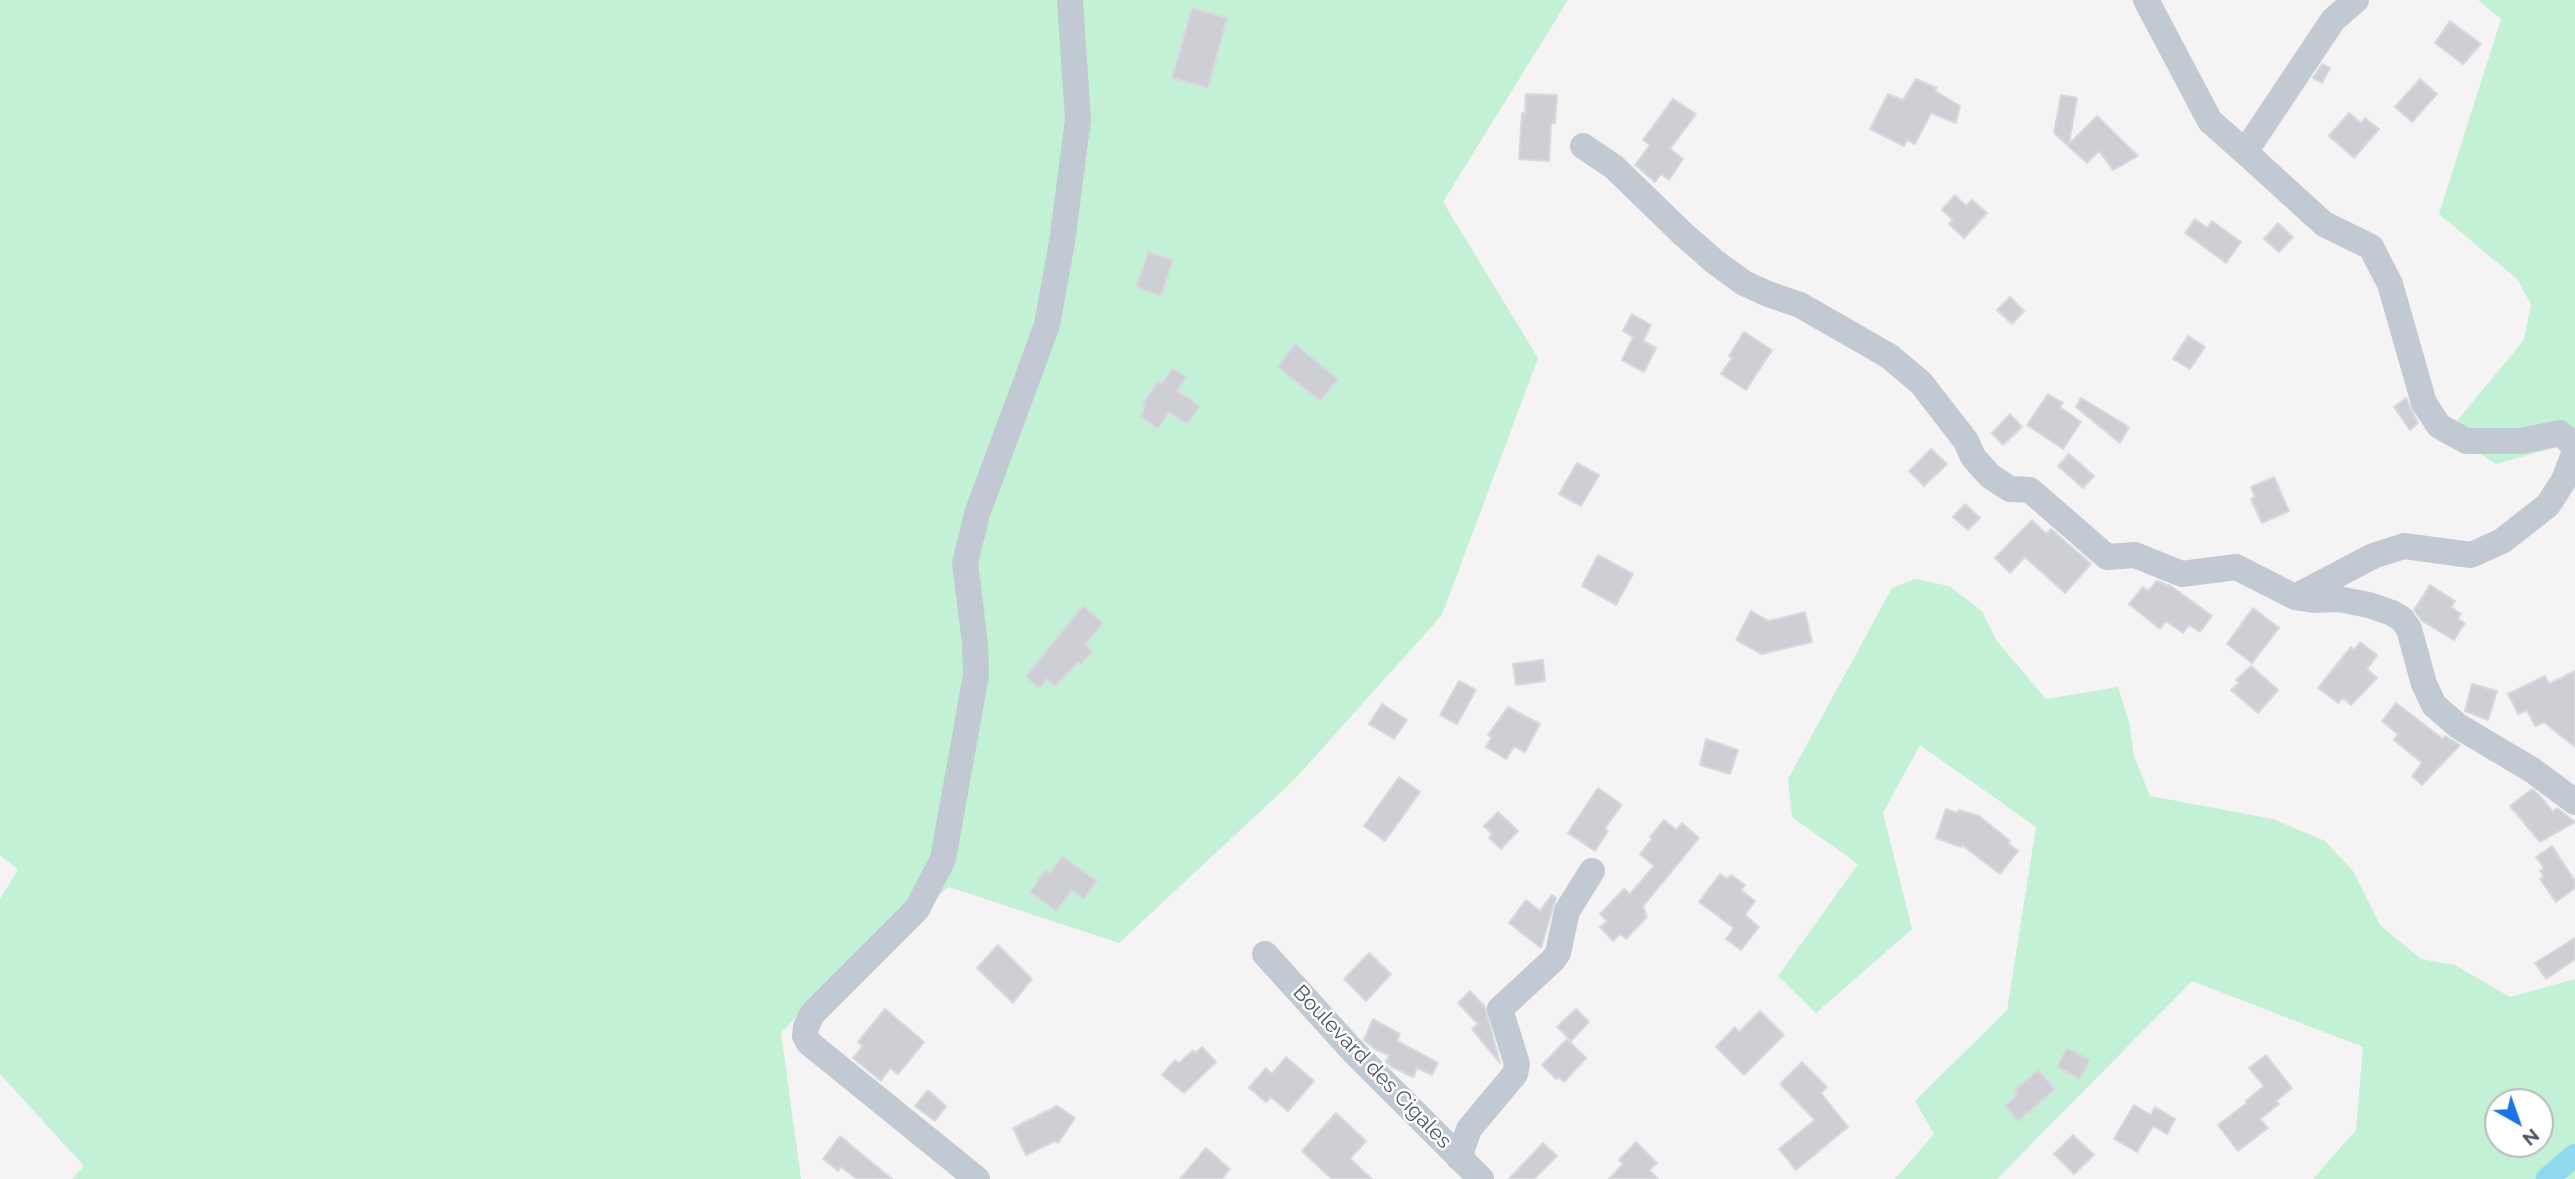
<!DOCTYPE html>
<html>
<head>
<meta charset="utf-8">
<style>
	body { margin:0 }
	#map { position:relative; width:2575px; height:1179px; overflow:hidden; background:#f5f3f3; font-family:Raleway,sans-serif }
	canvas { display:block }
	.north { position:absolute; left:2484px; top:1088px; width:70px; height:70px; box-sizing:border-box; background:#fff; border:2px solid #b7bbc0; border-radius:50%; rotate:140deg; font-size:19px; font-weight:700; line-height:28px; text-align:center; color:#4a5661 }
	.north::after { content:''; display:block; margin:auto; width:24px; height:32px; background:#1a73e8; clip-path:polygon(50% 0,100% 100%,50% 72%,0 100%) }
</style>
</head>
<body>
<div id="map">
<canvas width="2575" height="1179"></canvas>
<div class="north">N</div>
</div>
<script>
const g = document.querySelector('canvas').getContext('2d');
g.lineJoin = 'round';
function paint(path, color) {
  g.fillStyle = color;
  g.fill(path, 'evenodd');
}
function toPath(rows) {
  const path = new Path2D();
  for (const r of rows) {
    path.moveTo(r[0], r[1]);
    for (let i = 2; i < r.length; i += 2) path.lineTo(r[i], r[i + 1]);
  }
  return path;
}
function trace(path, color, width, dash) {
  g.strokeStyle = color;
  g.lineWidth = width;
  g.lineCap = dash ? 'butt' : 'round';
  g.setLineDash(dash || []);
  g.stroke(path);
}
function drawText(font, color, halo, rows, align = 'center') {
  g.font = font + ' Raleway,sans-serif';
  g.lineWidth = 5;
  g.setLineDash([]);
  g.textBaseline = 'middle';
  g.strokeStyle = halo;
  g.fillStyle = color;
  for (const [text, x, y, turn = 0] of rows) {
    g.save();
    g.translate(x, y);
    g.rotate((+turn || 0) * Math.PI / 180);
    g.textAlign = isNaN(turn) ? turn : align;
    if (halo) g.strokeText(text, 0, 0);
    g.fillText(text, 0, 0);
    g.restore();
  }
}
const green = toPath([
	[0,0,1568,0,1443,202,1538,358,1442,615,1294,780,1119,943,949,887,841,969,781,1033,801,1179,72,1179,84,1166,0,1074,0,899,18,870,0,855],
	[2478,0,2575,0,2575,442,2496,464,2468,446,2456,422,2524,340,2531,304,2517,279,2439,214,2501,19],
	[1915,579,1949,586,1982,611,1996,640,2046,699,2118,687,2129,722,2134,756,2150,796,2273,819,2325,841,2353,871,2380,925,2421,959,2455,965,2510,997,2575,979,2575,1179,2313,1179,2356,1130,2363,1047,2192,981,1997,1179,1895,1179,1934,1134,1915,1101,2007,1010,2036,827,1920,745,1883,813,1912,929,1816,1013,1778,976,1858,864,1792,817,1788,779,1892,588],
	[2498,1102,2540,1102,2540,1144,2498,1144]
]);
const canal = toPath([
	[2547,1179,2575,1155]
]);
const building = toPath([
	[1192,8,1227,18,1208,88,1172,78,1192,8],
	[2450,21,2481,44,2463,64,2435,43,2450,21],
	[2322,64,2330,68,2322,83,2313,78,2322,64],
	[1916,79,1937,88,1935,91,1960,106,1956,123,1931,113,1915,144,1907,140,1904,146,1870,129,1888,94,1903,100,1916,79],
	[2420,79,2437,94,2412,122,2395,107,2420,79],
	[1526,94,1557,95,1555,123,1551,123,1549,161,1519,159,1522,113,1525,113,1526,94],
	[2061,95,2077,98,2069,144,2097,116,2138,156,2113,170,2099,151,2087,163,2054,133,2061,95],
	[1673,99,1696,114,1670,149,1683,159,1669,180,1661,174,1655,182,1635,165,1650,145,1643,140,1673,99],
	[2349,113,2361,123,2365,118,2379,129,2354,158,2329,136,2349,113],
	[1955,195,1966,206,1972,200,1987,213,1964,238,1949,224,1953,220,1942,210,1955,195],
	[2195,219,2207,228,2212,221,2241,242,2226,263,2185,233,2195,219],
	[2278,223,2293,237,2279,252,2264,239,2278,223],
	[1148,252,1173,260,1161,296,1136,287,1148,252],
	[2010,297,2024,311,2012,324,1997,310,2010,297],
	[1632,314,1651,325,1643,341,1656,348,1644,372,1622,360,1633,337,1623,331,1632,314],
	[1744,332,1772,350,1746,390,1721,374,1732,358,1729,356,1744,332],
	[2188,336,2205,347,2190,369,2173,359,2188,336],
	[1295,344,1338,379,1320,401,1278,367,1295,344],
	[1172,368,1186,377,1177,391,1200,406,1187,424,1169,412,1158,429,1140,416,1146,406,1143,404,1158,381,1162,384,1172,368],
	[2048,394,2063,403,2060,407,2081,422,2063,449,2027,425,2048,394],
	[2081,398,2129,427,2120,443,2076,407,2081,398],
	[2406,398,2418,423,2410,430,2394,407,2406,398],
	[2010,414,2022,427,2003,445,1992,433,2010,414],
	[1931,449,1947,464,1924,486,1909,471,1931,449],
	[2069,454,2094,476,2083,488,2058,466,2069,454],
	[1577,463,1599,475,1581,506,1559,494,1577,463],
	[2274,477,2289,511,2262,523,2251,499,2255,497,2251,487,2274,477],
	[1965,504,1980,518,1968,530,1953,517,1965,504],
	[2032,520,2046,534,2051,529,2091,564,2065,593,2025,557,2010,573,1995,558,2032,520],
	[1598,555,1633,574,1616,605,1582,586,1598,555],
	[2157,581,2171,586,2212,616,2200,632,2189,625,2183,633,2166,621,2160,629,2129,604,2143,587,2148,591,2157,581],
	[2430,585,2455,601,2451,607,2461,614,2458,619,2465,623,2454,640,2422,621,2414,610,2430,585],
	[1083,606,1103,623,1085,645,1092,651,1081,665,1078,663,1055,686,1047,679,1039,689,1026,676,1083,606],
	[2253,608,2279,628,2252,663,2227,644,2253,608],
	[1751,611,1769,621,1805,612,1812,642,1762,654,1736,640,1751,611],
	[2360,642,2377,655,2367,669,2377,678,2351,705,2343,698,2338,703,2318,688,2351,647,2354,650,2360,642],
	[1543,660,1545,681,1516,685,1513,664,1543,660],
	[2251,666,2278,690,2258,713,2231,690,2239,683,2236,680,2251,666],
	[2575,671,2575,747,2544,722,2535,726,2527,710,2518,714,2508,694,2545,676,2549,684,2575,671],
	[1459,681,1476,690,1457,724,1440,715,1459,681],
	[2472,684,2497,691,2488,720,2465,711,2472,684],
	[2396,703,2443,739,2445,736,2460,745,2422,785,2412,776,2422,763,2394,740,2398,734,2382,721,2396,703],
	[1382,704,1407,720,1394,739,1369,724,1382,704],
	[1508,707,1540,724,1525,752,1514,746,1506,759,1486,747,1492,737,1488,735,1508,707],
	[1706,739,1738,750,1730,774,1700,765,1706,739],
	[1399,777,1420,792,1385,841,1364,826,1399,777],
	[1598,788,1622,805,1605,828,1608,831,1595,851,1568,833,1598,788],
	[2532,789,2540,796,2553,812,2557,808,2575,822,2540,842,2510,806,2532,789],
	[1946,809,1957,813,1959,810,1979,816,2010,841,2008,843,2018,851,2000,874,1962,845,1961,847,1936,838,1946,809],
	[1498,812,1518,831,1501,849,1489,838,1492,834,1484,826,1498,812],
	[1664,820,1676,830,1682,823,1699,838,1643,906,1647,917,1626,939,1620,934,1613,941,1600,927,1607,921,1600,914,1624,889,1630,894,1654,866,1640,854,1652,839,1650,837,1664,820],
	[2552,846,2575,881,2575,888,2556,902,2540,879,2544,877,2540,871,2544,868,2536,857,2552,846],
	[1062,856,1097,881,1083,899,1072,890,1056,911,1030,892,1045,870,1050,873,1062,856],
	[1720,874,1727,879,1731,875,1745,885,1741,890,1755,901,1745,915,1759,927,1741,950,1726,939,1734,928,1699,902,1720,874],
	[1552,895,1556,898,1541,948,1509,923,1526,900,1540,911,1552,895],
	[2575,938,2575,959,2546,979,2535,963,2575,938],
	[998,945,1032,979,1013,1003,977,968,998,945],
	[1369,953,1391,974,1366,1001,1344,979,1369,953],
	[1470,991,1485,1007,1500,1063,1472,1029,1478,1024,1458,1003,1470,991],
	[885,1009,924,1042,898,1074,890,1068,881,1081,853,1058,863,1046,858,1042,885,1009],
	[1576,1009,1589,1022,1571,1041,1557,1027,1576,1009],
	[1760,1011,1784,1035,1744,1075,1716,1047,1735,1027,1739,1032,1760,1011],
	[1373,1019,1400,1034,1397,1041,1438,1063,1432,1075,1417,1068,1413,1077,1392,1067,1386,1062,1389,1055,1376,1050,1364,1040,1373,1019],
	[1567,1039,1586,1058,1564,1082,1558,1077,1556,1079,1542,1065,1567,1039],
	[1202,1047,1216,1062,1184,1093,1162,1075,1175,1060,1179,1063,1193,1050,1196,1053,1202,1047],
	[2067,1048,2090,1060,2080,1079,2057,1067,2067,1048],
	[2266,1055,2292,1088,2276,1101,2279,1104,2260,1119,2268,1128,2238,1151,2218,1125,2247,1103,2246,1101,2264,1086,2249,1068,2266,1055],
	[1286,1057,1314,1081,1288,1111,1271,1097,1266,1102,1249,1088,1266,1068,1272,1074,1286,1057],
	[1802,1062,1827,1087,1821,1093,1848,1127,1796,1170,1779,1149,1815,1120,1780,1084,1802,1062],
	[2038,1070,2055,1089,2018,1121,2005,1106,2018,1094,2015,1090,2038,1070],
	[928,1090,946,1106,935,1121,915,1106,928,1090],
	[2134,1105,2151,1115,2155,1107,2175,1119,2167,1134,2153,1126,2137,1152,2114,1139,2134,1105],
	[1057,1106,1075,1118,1058,1143,1055,1141,1026,1155,1013,1128,1057,1106],
	[1336,1113,1366,1141,1350,1159,1372,1179,1332,1179,1302,1151,1336,1113],
	[2073,1135,2094,1155,2074,1174,2054,1154,2073,1135],
	[840,1136,859,1152,892,1179,857,1179,841,1167,838,1171,823,1159,840,1136],
	[1636,1142,1657,1163,1649,1170,1658,1179,1609,1179,1623,1164,1619,1160,1636,1142],
	[1543,1143,1557,1156,1534,1179,1509,1179,1543,1143],
	[1206,1148,1230,1169,1222,1179,1180,1179,1206,1148]
]);
const minor = toPath([
	[2146,0,2210,121,2245,152],
	[2356,0,2333,20,2245,152,2324,224,2371,247,2390,284,2424,403,2439,426,2466,441,2521,441,2560,433,2575,446],
	[1583,146,1614,167,1683,234,1715,262,1744,283,1768,294,1800,305,1889,356,1921,383,1966,441,1973,457,1990,476,2010,489,2030,490,2107,557,2135,555,2182,574,2236,567,2295,597,2313,600,2338,599,2369,605,2392,613,2402,619,2409,629,2424,684,2434,705,2458,726,2532,770,2575,802],
	[2295,597,2373,556,2404,546,2471,555,2502,541,2548,505,2564,480,2575,451],
	[1265,954,1353,1051,1481,1179],
	[1459,1158,1469,1129,1515,1074,1517,1064,1500,1009,1553,960,1558,953,1567,911,1592,871],
	[977,1179,809,1043,805,1036,806,1027,812,1014,917,909,943,859,976,675,975,644,965,563,977,514,1047,325,1062,242,1078,120,1070,0]
]);
const streetNames = [
	["Boulevard des Cigales",1372,1067,46]
];
paint(green, '#c3f1d5');
trace(canal, '#90daee', 23);
paint(building, '#cdcfd5');
trace(building, '#d7d9de', 2);
trace(minor, '#c1cad2', 26);
drawText('21px', '#4a5661', '#fff', streetNames);
</script>
</body>
</html>
